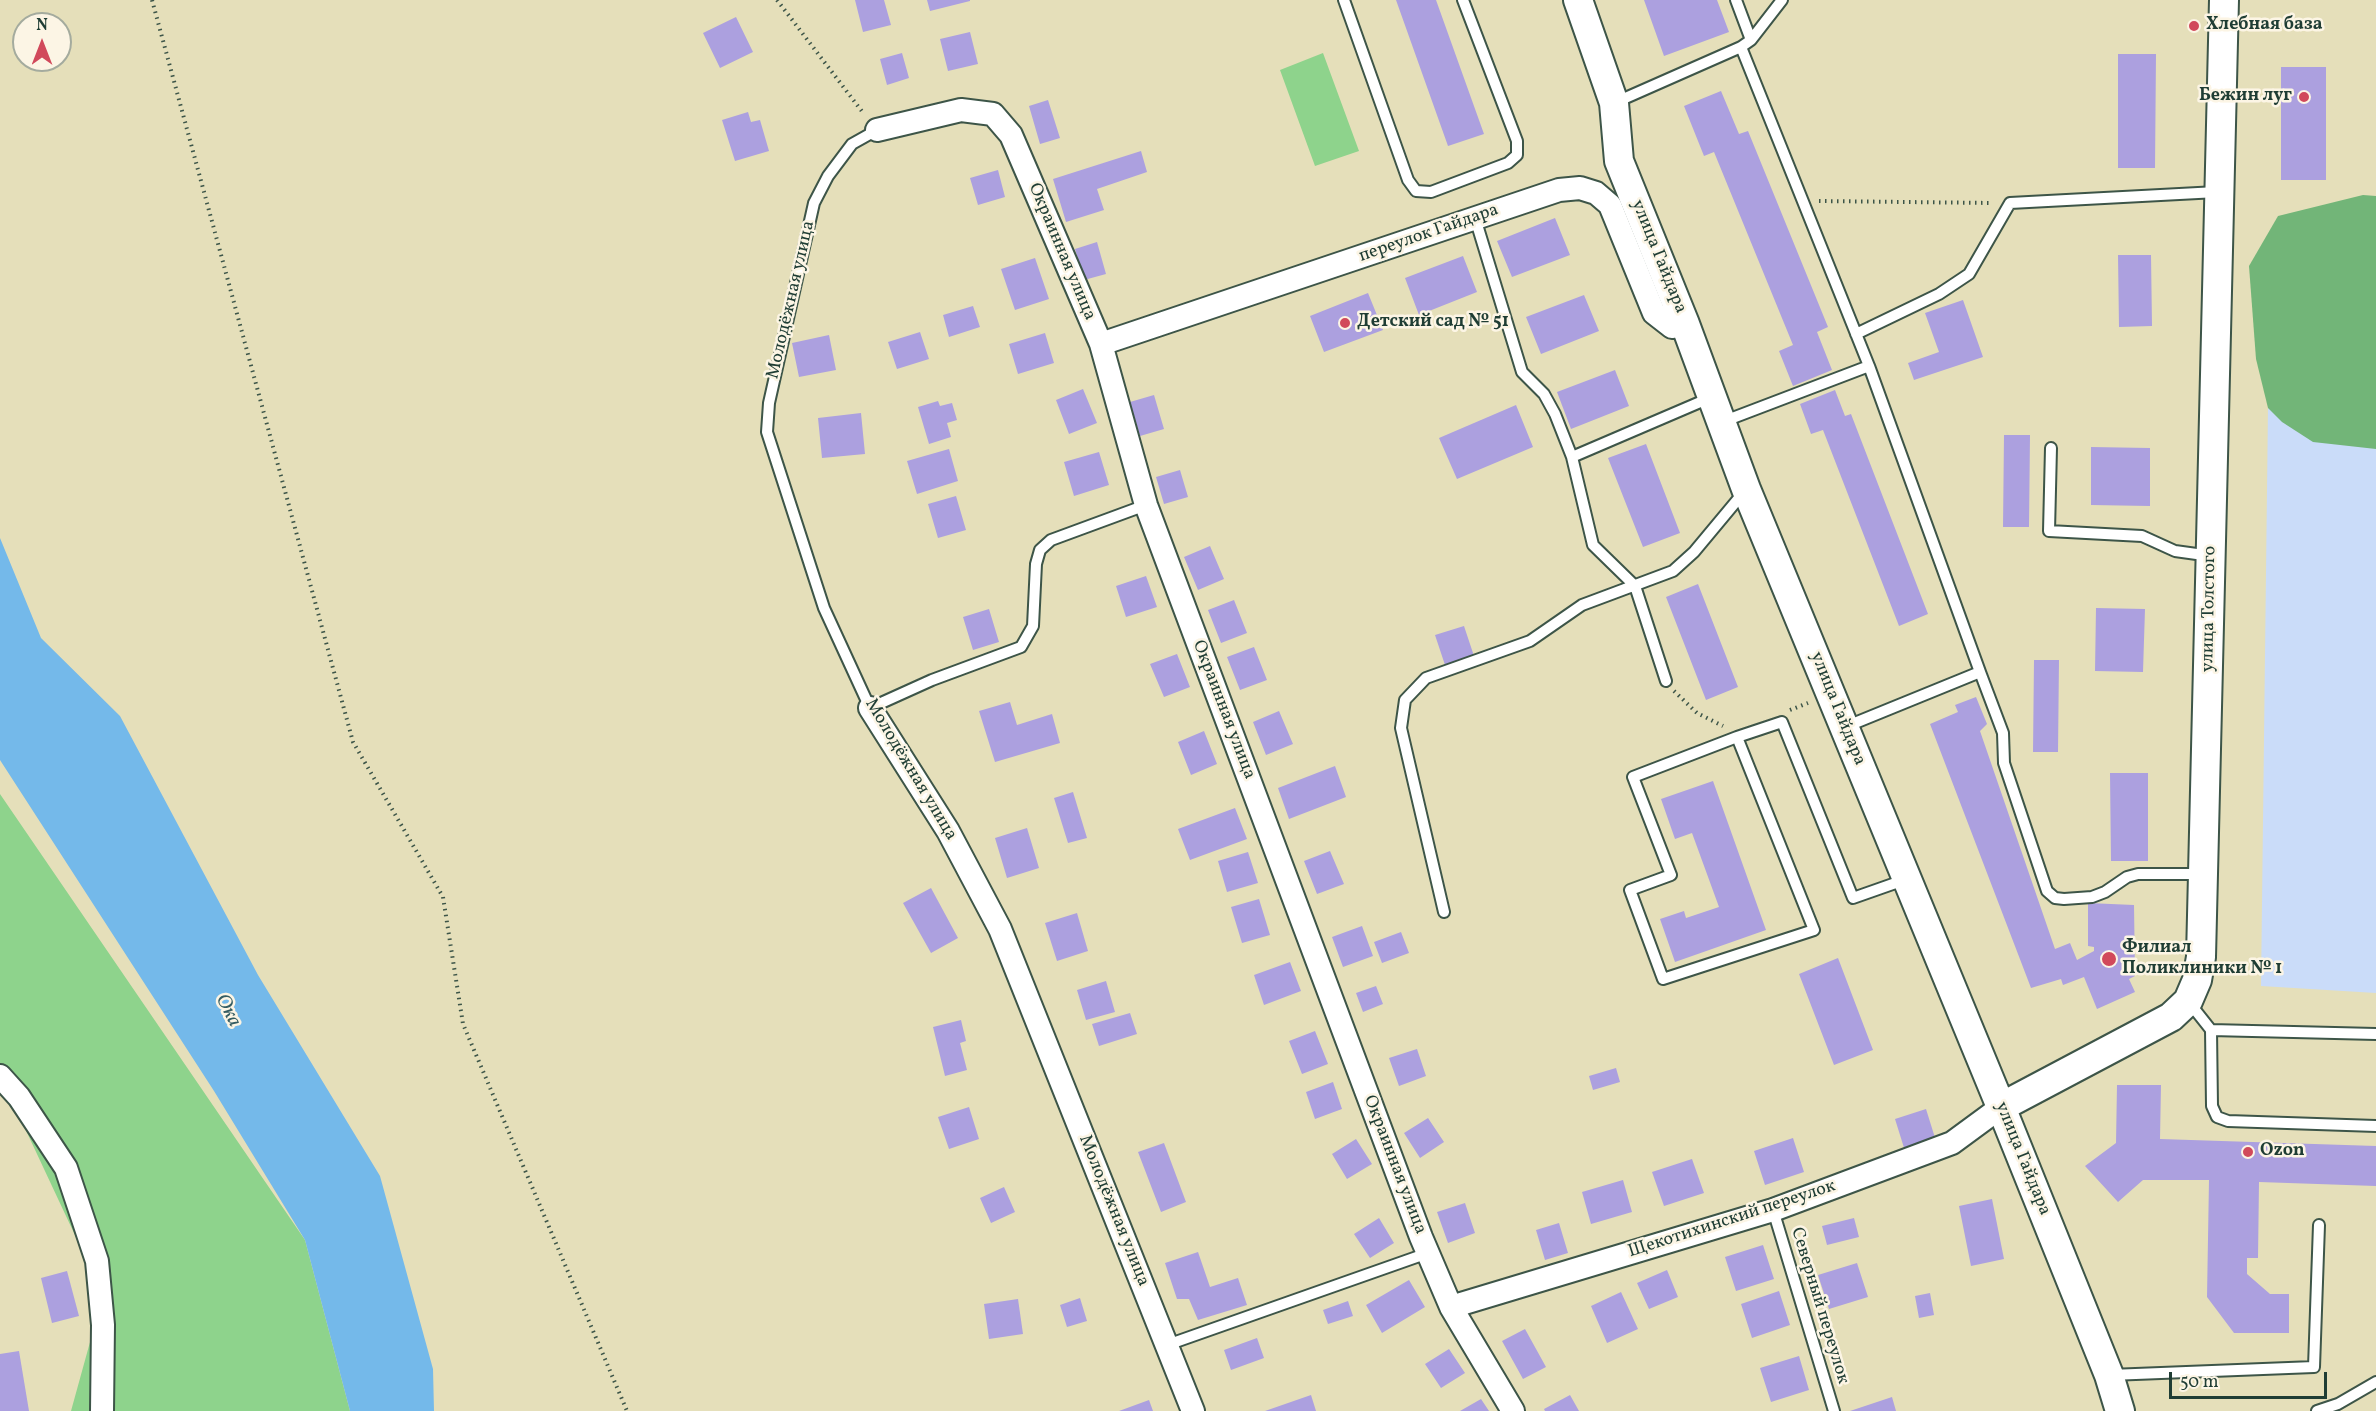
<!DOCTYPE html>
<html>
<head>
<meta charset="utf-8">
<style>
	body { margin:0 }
	#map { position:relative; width:2376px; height:1411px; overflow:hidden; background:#e5dfba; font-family:Vollkorn,serif }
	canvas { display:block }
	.north { position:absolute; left:12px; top:12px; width:60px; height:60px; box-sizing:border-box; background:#fcf5e5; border:2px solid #a4ab9e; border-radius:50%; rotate:0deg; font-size:16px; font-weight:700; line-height:24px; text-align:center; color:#1f3d34 }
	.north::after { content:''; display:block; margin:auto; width:21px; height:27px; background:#d1495b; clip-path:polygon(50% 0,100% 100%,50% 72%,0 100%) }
	.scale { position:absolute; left:2169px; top:1372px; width:158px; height:27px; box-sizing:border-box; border:3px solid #1f3d34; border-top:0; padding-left:8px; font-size:18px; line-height:21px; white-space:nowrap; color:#1f3d34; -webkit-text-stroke:4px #fcf5e5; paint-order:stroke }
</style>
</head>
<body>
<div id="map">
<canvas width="2376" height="1411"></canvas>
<div class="north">N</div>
<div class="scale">50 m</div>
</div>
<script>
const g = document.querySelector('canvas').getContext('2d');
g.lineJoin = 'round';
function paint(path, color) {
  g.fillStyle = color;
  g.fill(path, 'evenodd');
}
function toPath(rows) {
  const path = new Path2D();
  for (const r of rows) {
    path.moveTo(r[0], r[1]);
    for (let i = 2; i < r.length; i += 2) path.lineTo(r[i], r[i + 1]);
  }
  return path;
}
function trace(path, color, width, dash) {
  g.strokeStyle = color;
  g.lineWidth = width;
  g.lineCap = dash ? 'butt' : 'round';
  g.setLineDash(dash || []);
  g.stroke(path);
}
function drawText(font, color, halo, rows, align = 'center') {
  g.font = font + ' Vollkorn,serif';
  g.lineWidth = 5;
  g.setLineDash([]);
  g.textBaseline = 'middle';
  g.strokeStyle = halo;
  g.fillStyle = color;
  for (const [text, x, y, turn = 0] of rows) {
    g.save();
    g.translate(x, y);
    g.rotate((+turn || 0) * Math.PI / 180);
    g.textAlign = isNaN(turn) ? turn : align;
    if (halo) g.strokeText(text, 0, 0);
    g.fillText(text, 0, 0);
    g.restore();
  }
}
const built = toPath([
	[2376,401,2376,993,2261,986,2268,408]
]);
const green = toPath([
	[1323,53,1359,151,1315,166,1280,70],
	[0,794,305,1240,350,1411,71,1411,103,1295,0,1075]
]);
const forest = toPath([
	[2363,195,2376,196,2376,449,2313,442,2282,422,2268,408,2256,359,2249,266,2278,216]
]);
const water = toPath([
	[0,538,41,638,120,716,258,975,380,1176,433,1369,434,1411,350,1411,305,1240,214,1091,0,760]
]);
const building = toPath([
	[855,0,884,0,891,25,863,32],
	[927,0,970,0,970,1,930,11],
	[1396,0,1436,0,1484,134,1448,146],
	[1644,0,1717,0,1729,32,1664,56],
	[736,17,753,52,720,68,703,33],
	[970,32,978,64,948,71,940,39],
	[902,53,909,78,887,85,880,59],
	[2118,54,2156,54,2155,168,2118,168],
	[2281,67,2326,67,2326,180,2281,180],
	[1721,91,1739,134,1748,131,1828,327,1817,332,1832,370,1793,386,1779,351,1793,345,1714,152,1704,156,1684,106],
	[1048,100,1060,138,1040,144,1029,106],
	[748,112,751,122,760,120,769,151,735,161,722,120],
	[1141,151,1147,172,1097,189,1104,210,1066,222,1053,179],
	[998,170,1005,197,978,205,970,178],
	[1555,218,1570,255,1512,277,1497,241],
	[1097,242,1106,274,1084,280,1075,249],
	[2118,255,2151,255,2152,326,2119,327],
	[1463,256,1477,292,1419,315,1405,278],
	[1035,258,1049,299,1015,310,1001,269],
	[1368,293,1383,330,1324,352,1310,316],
	[1584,295,1599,331,1541,354,1526,317],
	[1963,300,1983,357,1914,380,1908,363,1939,352,1925,313],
	[973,306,980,327,949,337,943,315],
	[920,332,929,359,897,369,888,342],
	[1045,333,1054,363,1018,374,1009,344],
	[829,335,836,370,799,377,792,343],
	[1615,370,1629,406,1571,429,1557,392],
	[1083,389,1097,423,1069,434,1056,400],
	[1835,390,1845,416,1851,414,1928,614,1899,626,1823,430,1811,434,1800,404],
	[1154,395,1164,429,1140,436,1130,402],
	[938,401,940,406,952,403,957,420,947,423,951,437,929,444,918,407],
	[1516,405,1533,447,1457,479,1439,438],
	[861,413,865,454,822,458,818,418],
	[2004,435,2030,435,2029,527,2003,527],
	[1646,444,1680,533,1643,547,1608,458],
	[2091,447,2150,448,2150,506,2091,505],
	[949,449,958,481,917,494,907,461],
	[1099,452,1109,485,1074,496,1064,462],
	[1180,470,1188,497,1164,504,1156,477],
	[956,496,966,530,938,538,928,504],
	[1210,546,1224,579,1198,590,1184,557],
	[1146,576,1157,607,1126,617,1116,586],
	[1698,584,1738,687,1706,700,1666,597],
	[1234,600,1247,633,1221,643,1208,610],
	[2096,608,2145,609,2143,672,2095,671],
	[989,609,999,642,973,650,963,617],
	[1464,626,1474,656,1445,665,1435,635],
	[1254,647,1267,680,1240,690,1227,657],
	[1177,654,1190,687,1164,697,1150,664],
	[2034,660,2059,660,2058,752,2033,752],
	[1976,697,1987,724,1980,731,2055,949,2070,943,2077,960,2094,951,2094,947,2088,946,2088,903,2134,905,2135,976,2129,979,2135,992,2097,1009,2084,977,2063,985,2061,979,2031,988,1930,724,1958,712,1955,705],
	[1010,702,1017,725,1052,714,1060,743,995,762,979,711],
	[1279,711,1293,744,1266,755,1253,722],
	[1204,731,1217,764,1191,775,1178,742],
	[1335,766,1346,797,1289,819,1278,788],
	[2110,773,2148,773,2148,861,2111,861],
	[1713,781,1766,930,1675,962,1660,919,1684,911,1686,918,1719,907,1692,833,1675,839,1661,799],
	[1073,792,1087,838,1068,843,1054,798],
	[1235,808,1247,839,1190,860,1178,829],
	[1027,828,1039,868,1007,878,995,838],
	[1330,851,1344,884,1317,894,1304,861],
	[1248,852,1258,883,1227,892,1218,861],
	[931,888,958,938,931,953,903,903],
	[1259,899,1270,935,1242,943,1231,907],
	[1077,913,1088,951,1057,961,1045,923],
	[1362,926,1373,956,1343,967,1332,937],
	[1401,932,1409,953,1382,963,1374,942],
	[1838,958,1873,1050,1834,1065,1799,974],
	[1290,962,1301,991,1264,1005,1254,975],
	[1106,981,1115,1012,1086,1020,1077,990],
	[1376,986,1383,1004,1363,1012,1356,993],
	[1130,1013,1137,1034,1099,1046,1092,1024],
	[961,1020,966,1041,960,1043,967,1070,945,1076,933,1027],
	[1315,1031,1328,1064,1302,1074,1289,1041],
	[1417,1049,1426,1076,1399,1086,1389,1058],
	[1616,1068,1620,1082,1593,1090,1589,1076],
	[1333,1082,1342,1109,1315,1119,1306,1092],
	[2117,1085,2161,1085,2160,1139,2376,1146,2376,1186,2259,1182,2258,1258,2247,1258,2247,1274,2270,1294,2289,1294,2289,1333,2234,1333,2207,1297,2209,1180,2143,1180,2118,1202,2085,1166,2116,1143],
	[969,1107,979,1139,949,1149,938,1117],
	[1926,1109,1936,1141,1905,1151,1895,1119],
	[1428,1118,1444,1142,1420,1158,1404,1133],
	[1793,1138,1804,1172,1765,1185,1754,1151],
	[1356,1139,1372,1164,1347,1179,1332,1154],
	[1164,1143,1186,1202,1161,1212,1138,1152],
	[1692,1159,1704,1193,1664,1206,1652,1172],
	[1623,1180,1632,1212,1591,1224,1582,1192],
	[1004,1187,1015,1212,991,1223,980,1198],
	[1992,1199,2004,1259,1971,1266,1959,1206],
	[1465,1203,1475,1233,1448,1243,1437,1212],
	[1379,1218,1394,1243,1370,1258,1354,1234],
	[1854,1218,1859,1237,1827,1245,1822,1226],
	[1559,1223,1568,1253,1545,1260,1536,1230],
	[1763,1245,1774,1279,1736,1291,1725,1257],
	[1198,1252,1210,1287,1238,1278,1247,1305,1198,1320,1189,1299,1177,1299,1165,1263],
	[1857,1263,1868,1297,1829,1309,1818,1275],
	[1667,1270,1678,1297,1649,1309,1637,1283],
	[67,1271,79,1316,52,1323,41,1278],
	[1409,1280,1425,1307,1382,1333,1366,1305],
	[1779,1291,1790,1325,1752,1338,1741,1304],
	[1621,1292,1638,1329,1607,1343,1591,1306],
	[1930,1293,1934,1315,1919,1318,1915,1296],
	[1080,1298,1087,1321,1067,1327,1060,1305],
	[1018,1299,1023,1334,989,1339,984,1304],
	[1348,1301,1353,1316,1328,1324,1323,1310],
	[1525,1329,1546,1367,1523,1379,1502,1341],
	[1257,1338,1264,1358,1231,1370,1224,1350],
	[1449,1349,1465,1373,1441,1388,1425,1364],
	[19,1351,29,1411,0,1411,0,1354],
	[1799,1356,1809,1390,1771,1402,1760,1368],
	[1311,1395,1316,1411,1265,1411],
	[1570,1395,1579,1411,1545,1411,1544,1409],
	[1892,1397,1896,1411,1850,1411],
	[1481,1399,1489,1411,1460,1411],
	[1149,1400,1153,1411,1119,1411]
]);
const path = toPath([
	[152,0,353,742,443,897,463,1024,627,1411],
	[777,0,864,114],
	[1819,201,1992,203],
	[1674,691,1697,713,1723,726],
	[1790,710,1808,703]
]);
const service = toPath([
	[1344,0,1408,180,1416,191,1431,192,1508,163,1517,155,1517,141,1463,0],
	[1736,0,1751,40],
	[1614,103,1741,47,1751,40,1782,0],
	[877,130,852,144,828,176,814,203,769,403,767,432,824,608,870,708,932,680,1021,647,1033,626,1036,564,1040,550,1051,540,1146,505],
	[1475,218,1522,372,1544,394,1555,414,1572,457,1593,545,1635,586,1666,681],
	[1856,334,1939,294,1969,274,2010,203,2217,192],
	[1722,422,1869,366,1741,47],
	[2051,448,2049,531,2142,536,2175,551,2211,556],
	[1572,457,1712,397],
	[1980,672,2003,733,2004,763,2047,891,2055,898,2064,899,2092,897,2105,892,2127,877,2138,874,2203,874],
	[1845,727,1980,672,1869,366],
	[1737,737,1814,930,1663,979,1630,890,1671,875,1633,777,1737,737,1782,722,1853,898,1907,879],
	[1444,912,1401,728,1405,700,1426,678,1530,641,1582,605,1673,571,1694,552,1744,492],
	[2188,1001,2211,1030,2212,1106,2217,1117,2228,1121,2376,1126],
	[2211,1030,2376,1034],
	[1773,1210,1834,1411],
	[1167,1345,1428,1253],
	[2110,1375,2314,1367,2319,1225],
	[2317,1411,2338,1404,2376,1382]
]);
const minor = toPath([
	[877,130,961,110,993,114,1011,135,1101,344,1146,505,1421,1237,1451,1307,1513,1411],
	[1101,344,1559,190,1580,188,1596,193,1610,205,1654,313,1672,327,1685,324],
	[870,708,948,831,1000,929,1193,1411],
	[0,1076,19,1097,66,1168,97,1261,103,1325,102,1411],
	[1451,1307,1773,1210,1952,1143,2001,1107]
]);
const tertiary = toPath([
	[1578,0,1614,103,1619,161,1685,324,1746,489,2001,1107,2109,1375,2120,1411],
	[2001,1107,2171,1017,2188,1001,2197,980,2201,957,2224,0]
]);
const markers = [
	[2194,26,6,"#d1495b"],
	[2304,97,6,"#d1495b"],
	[1345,323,6,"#d1495b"],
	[2109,959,8,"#d1495b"],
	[2248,1152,6,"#d1495b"]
];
const poiNames = [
	["Хлебная база",2206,26],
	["Бежин луг",2292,97,"right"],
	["Детский сад № 51",1357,323],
	["Филиал",2122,949],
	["Поликлиники № 1",2122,970],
	["Ozon",2260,1152]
];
const streetNames = [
	["переулок Гайдара",1429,234,-19],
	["Окраинная улица",1061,252,67],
	["улица Гайдара",1658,257,68],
	["Молодёжная улица",792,300,-77],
	["улица Толстого",2210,609,-89],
	["улица Гайдара",1837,709,68],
	["Окраинная улица",1223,710,69],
	["Молодёжная улица",910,770,59],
	["улица Гайдара",2022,1159,68],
	["Окраинная улица",1394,1165,69],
	["Молодёжная улица",1113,1211,68],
	["Щекотихинский переулок",1732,1220,-18],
	["Северный переулок",1819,1306,73]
];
const waterNames = [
	["Ока",227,1011,63]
];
paint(built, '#cadcf9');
paint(green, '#8ed38c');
paint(forest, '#72b578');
paint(water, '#74b9ea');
paint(building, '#aca0df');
trace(service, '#3d5548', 14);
trace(minor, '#3d5548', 26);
trace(tertiary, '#3d5548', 32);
trace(path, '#3d5548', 4, [1.5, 4.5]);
trace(service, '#fff', 10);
trace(minor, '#fff', 22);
trace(tertiary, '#fff', 28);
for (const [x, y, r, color] of markers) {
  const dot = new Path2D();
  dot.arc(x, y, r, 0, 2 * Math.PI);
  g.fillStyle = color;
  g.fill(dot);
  trace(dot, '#fcf5e5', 2);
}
drawText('bold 18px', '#1f3d34', '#fcf5e5', poiNames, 'left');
drawText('18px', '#1f3d34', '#fcf5e5', streetNames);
drawText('italic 20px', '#345c62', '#fcf5e5', waterNames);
</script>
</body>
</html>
